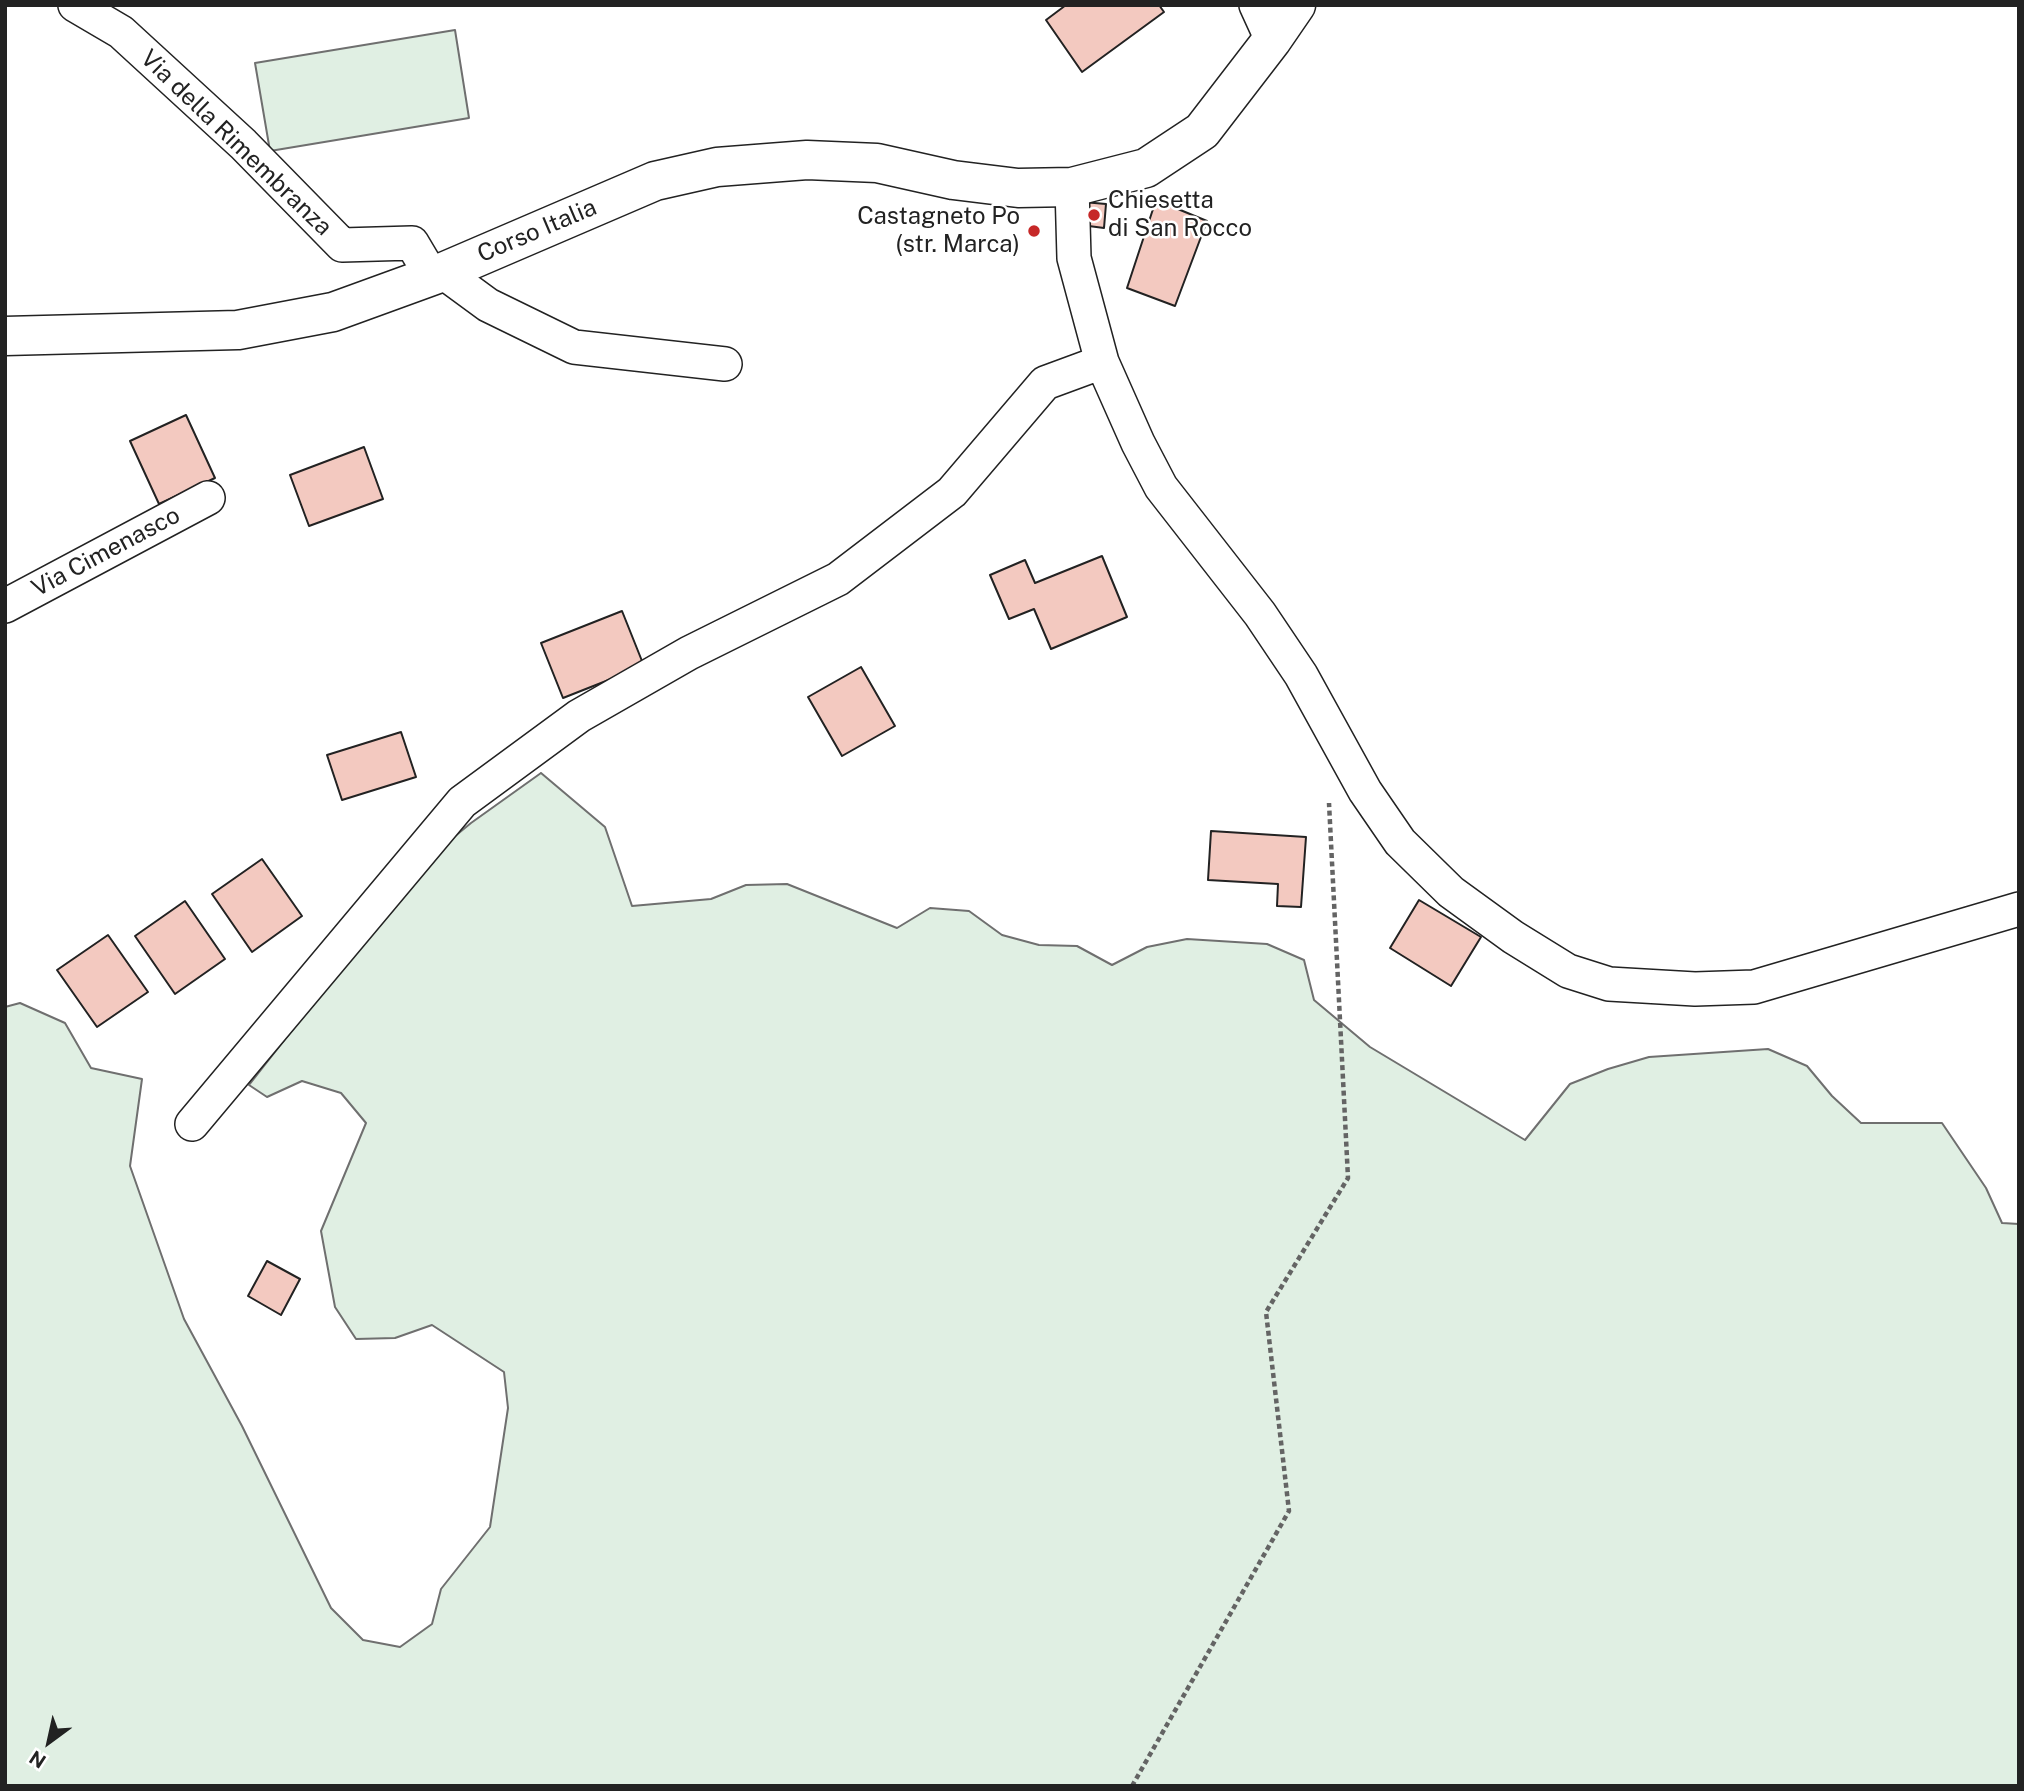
<!DOCTYPE html>
<html>
<head>
<meta charset="utf-8">
<style>
	body { margin:0 }
	#map { position:relative; width:2024px; height:1791px; overflow:hidden; background:#fff; font-family:"Public Sans",sans-serif }
	canvas { display:block }
	.frame { position:absolute; inset:0; border:7px solid #222; pointer-events:none }
	.north { position:absolute; left:14px; top:1707px; width:70px; height:70px; -webkit-text-stroke:5px #fff; paint-order:stroke; rotate:213deg; font-size:19px; font-weight:700; line-height:28px; text-align:center; color:#222 }
	.north::after { content:''; display:block; margin:auto; width:24px; height:32px; background:#222; clip-path:polygon(50% 0,100% 100%,50% 72%,0 100%) }
</style>
</head>
<body>
<div id="map">
<canvas width="2024" height="1791"></canvas>
<div class="frame"></div>
<div class="north">N</div>
</div>
<script>
const g = document.querySelector('canvas').getContext('2d');
g.lineJoin = 'round';
function paint(path, color) {
  g.fillStyle = color;
  g.fill(path, 'evenodd');
}
function toPath(rows) {
  const path = new Path2D();
  for (const r of rows) {
    path.moveTo(r[0], r[1]);
    for (let i = 2; i < r.length; i += 2) path.lineTo(r[i], r[i + 1]);
  }
  return path;
}
function trace(path, color, width, dash) {
  g.strokeStyle = color;
  g.lineWidth = width;
  g.lineCap = dash ? 'butt' : 'round';
  g.setLineDash(dash || []);
  g.stroke(path);
}
function drawText(font, color, halo, rows, align = 'center') {
  g.font = font + ' "Public Sans",sans-serif';
  g.lineWidth = 5;
  g.setLineDash([]);
  g.textBaseline = 'middle';
  g.strokeStyle = halo;
  g.fillStyle = color;
  for (const [text, x, y, turn = 0] of rows) {
    g.save();
    g.translate(x, y);
    g.rotate((+turn || 0) * Math.PI / 180);
    g.textAlign = isNaN(turn) ? turn : align;
    if (halo) g.strokeText(text, 0, 0);
    g.fillText(text, 0, 0);
    g.restore();
  }
}
const green = toPath([
	[455,30,469,118,270,151,255,63,455,30],
	[541,773,605,827,632,906,711,899,746,885,787,884,897,928,930,908,969,911,1002,935,1039,945,1077,946,1112,965,1147,947,1187,939,1267,944,1304,960,1314,1000,1370,1047,1525,1140,1570,1084,1608,1069,1649,1057,1768,1049,1807,1066,1832,1096,1861,1123,1942,1123,1986,1188,2002,1223,2019,1224,2019,1786,5,1786,5,1007,20,1003,65,1023,91,1068,142,1079,130,1166,184,1319,242,1426,331,1608,363,1640,400,1647,432,1624,441,1589,490,1527,508,1408,504,1372,432,1325,395,1338,356,1339,335,1307,321,1231,366,1123,341,1093,302,1081,267,1097,249,1085,426,860,471,823,541,773]
]);
const building = toPath([
	[1066,5,1159,5,1164,12,1082,72,1046,20,1066,5],
	[1156,200,1207,221,1175,306,1127,288,1156,200],
	[1083,202,1106,204,1104,228,1081,225,1083,202],
	[186,415,215,478,159,504,130,441,186,415],
	[364,447,383,499,309,526,290,475,364,447],
	[1102,556,1127,617,1051,649,1034,609,1009,619,990,575,1025,560,1035,583,1102,556],
	[622,611,644,666,563,698,541,643,622,611],
	[861,667,895,726,842,756,808,697,861,667],
	[401,732,416,777,342,800,327,755,401,732],
	[1211,831,1306,837,1301,907,1277,906,1278,884,1208,880,1211,831],
	[262,859,302,916,252,952,212,894,262,859],
	[1419,900,1481,937,1451,986,1390,948,1419,900],
	[185,901,225,959,175,994,135,936,185,901],
	[108,935,148,992,97,1027,57,970,108,935],
	[267,1261,300,1279,281,1315,248,1296,267,1261]
]);
const path = toPath([
	[1132,1786,1289,1511,1266,1312,1348,1178,1329,803]
]);
const street = toPath([
	[75,5,121,32,243,144,342,245,412,243,431,275],
	[1256,5,1272,40],
	[1072,187,1074,258,1102,362,1138,443,1161,487,1260,614,1301,675,1365,791,1400,842,1451,892,1513,937,1568,971,1609,984,1695,989,1754,987,2019,909],
	[443,272,488,305,574,347,725,364],
	[5,606,208,498],
	[192,1124,462,802,579,716,689,653,838,579,952,492,1045,383,1102,362]
]);
const secondary = toPath([
	[5,336,238,330,333,312,443,272,655,181,717,167,807,160,877,163,953,180,1018,188,1072,187,1146,168,1202,131,1272,40,1296,5]
]);
const markers = [
	[1094,215,7,"#c62828"],
	[1034,231,7,"#c62828"]
];
const streetNames = [
	["Via della Rimembranza",236,143,44],
	["Corso Italia",537,231,-23],
	["Via Cimenasco",106,552,-28]
];
const poiNames = [
	["Chiesetta",1108,201],
	["di San Rocco",1108,229],
	["Castagneto Po",1020,217,"right"],
	["(str. Marca)",1020,245,"right"]
];
paint(green, '#e0efe3');
trace(green, '#6f6f6f', 2);
paint(building, '#f3c9c0');
trace(building, '#222', 2);
trace(street, '#222', 36);
trace(secondary, '#222', 41);
trace(path, '#646464', 4.5, [5, 3.5]);
trace(street, '#fff', 33);
trace(secondary, '#fff', 38);
for (const [x, y, r, color] of markers) {
  const dot = new Path2D();
  dot.arc(x, y, r, 0, 2 * Math.PI);
  g.fillStyle = color;
  g.fill(dot);
  trace(dot, '#fff', 2.5);
}
drawText('24px', '#222', '#fff', streetNames);
drawText('24px', '#222', '#fff', poiNames, 'left');
</script>
</body>
</html>
